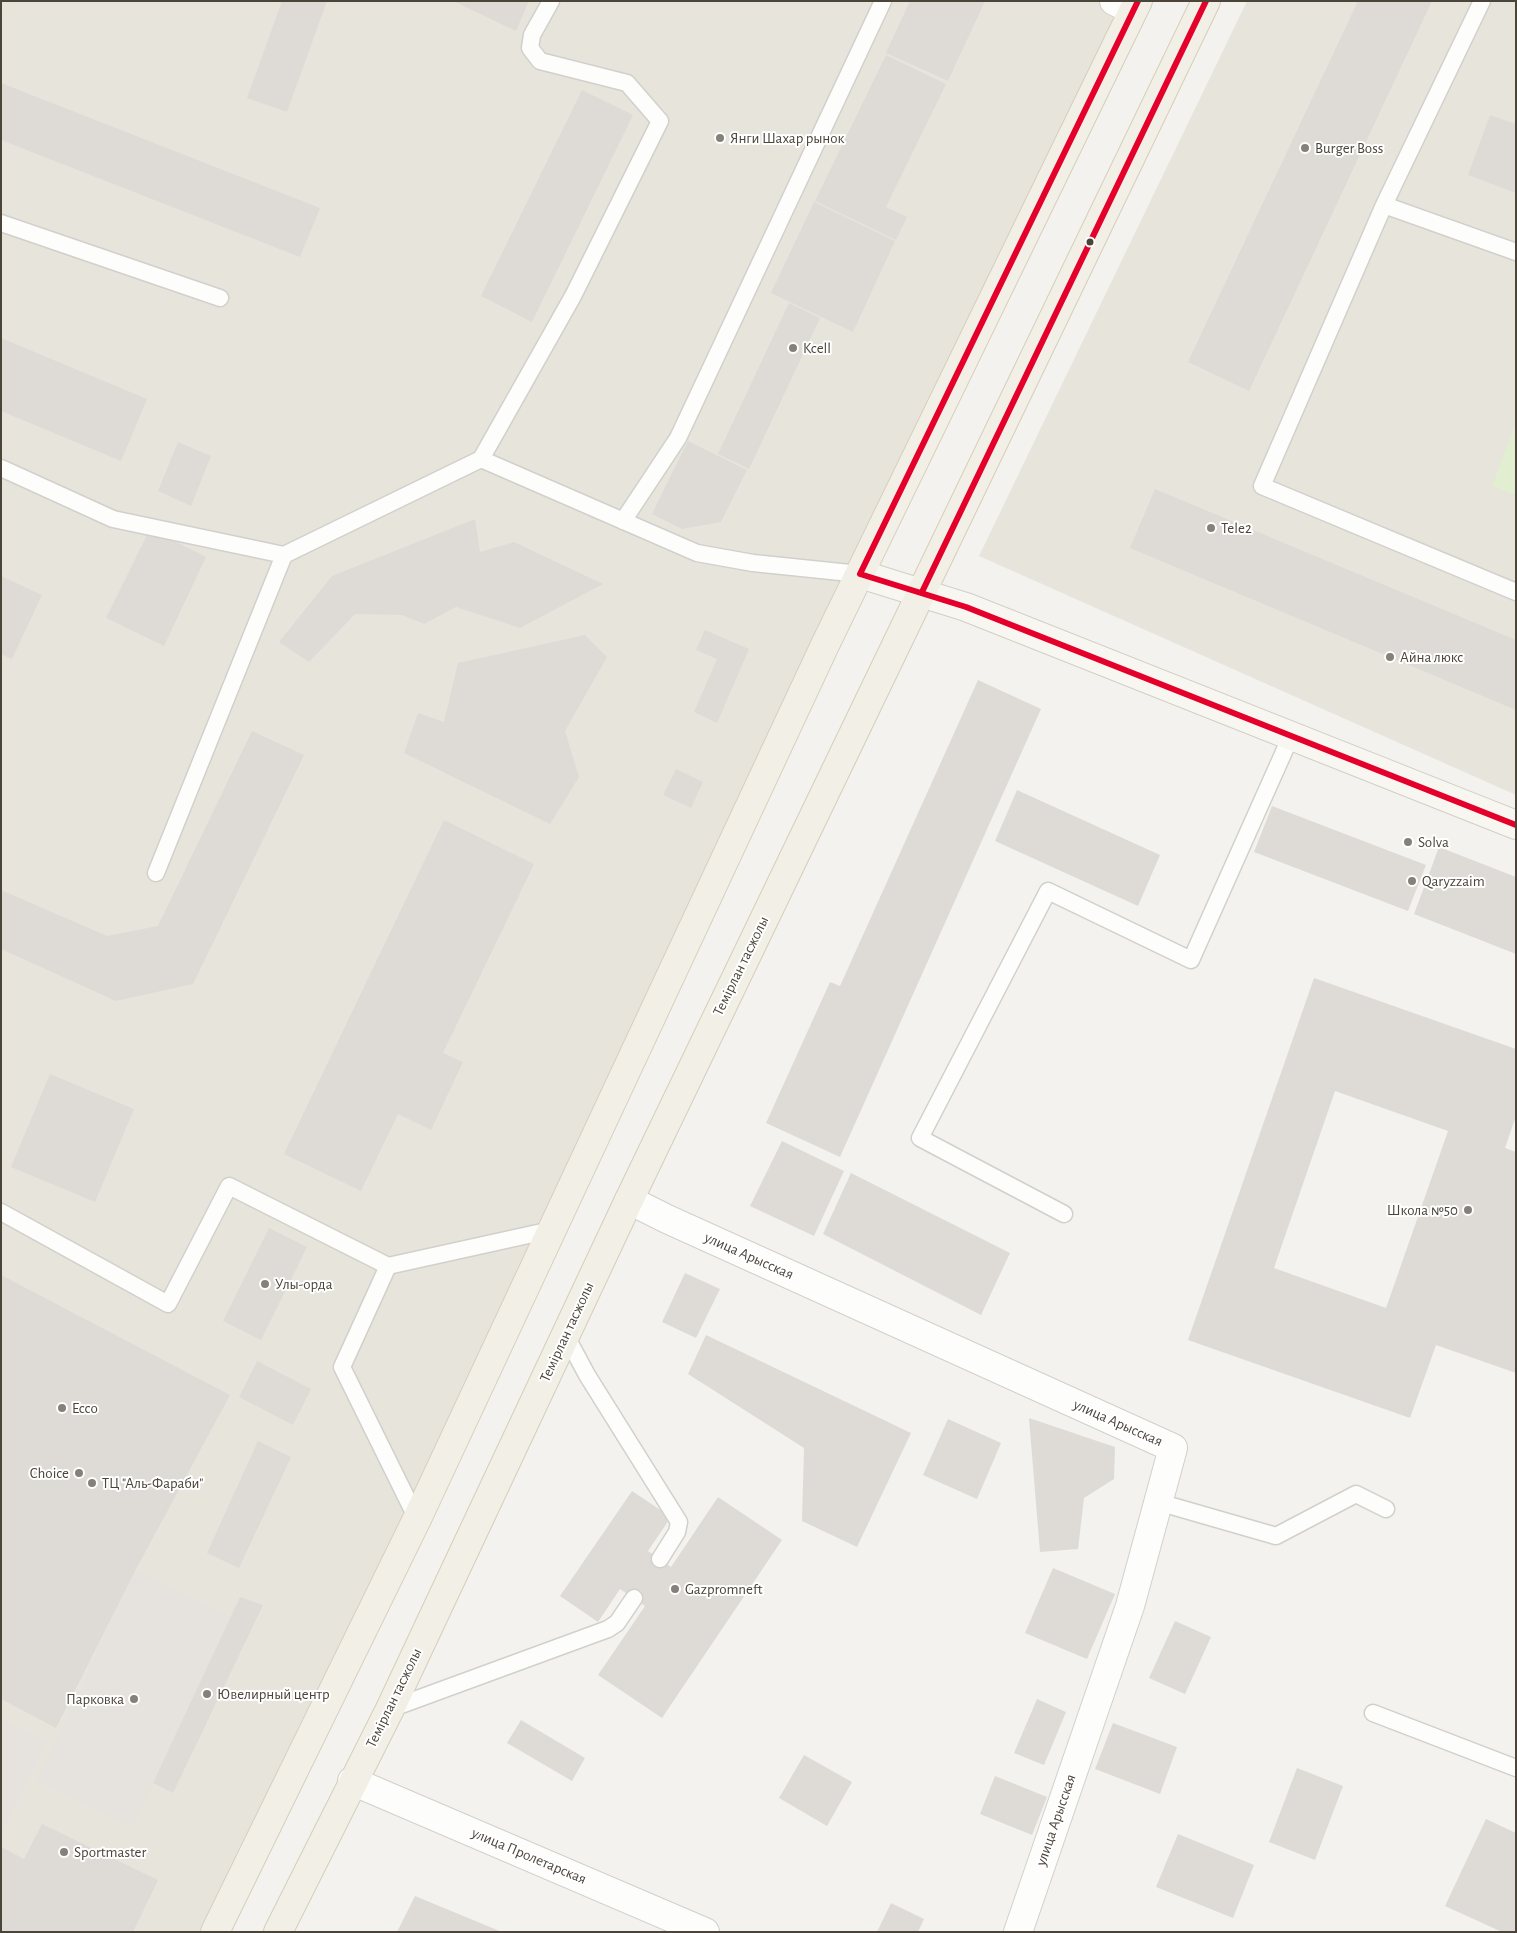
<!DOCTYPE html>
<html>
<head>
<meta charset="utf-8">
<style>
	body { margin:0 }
	#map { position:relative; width:1517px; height:1933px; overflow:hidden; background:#f4f2ee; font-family:"Alegreya Sans",sans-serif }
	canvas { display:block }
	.frame { position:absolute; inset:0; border:2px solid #4b4439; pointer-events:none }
</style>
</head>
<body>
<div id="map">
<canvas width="1517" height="1933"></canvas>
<div class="frame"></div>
</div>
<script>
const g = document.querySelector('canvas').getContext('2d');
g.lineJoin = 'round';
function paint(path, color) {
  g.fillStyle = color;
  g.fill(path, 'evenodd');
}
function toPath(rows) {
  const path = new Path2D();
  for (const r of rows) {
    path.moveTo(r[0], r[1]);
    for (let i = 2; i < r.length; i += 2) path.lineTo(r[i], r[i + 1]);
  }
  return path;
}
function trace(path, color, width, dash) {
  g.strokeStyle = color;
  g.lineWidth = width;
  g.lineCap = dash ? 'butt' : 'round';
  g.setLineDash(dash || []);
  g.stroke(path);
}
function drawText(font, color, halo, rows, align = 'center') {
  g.font = font + ' "Alegreya Sans",sans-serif';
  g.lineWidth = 4;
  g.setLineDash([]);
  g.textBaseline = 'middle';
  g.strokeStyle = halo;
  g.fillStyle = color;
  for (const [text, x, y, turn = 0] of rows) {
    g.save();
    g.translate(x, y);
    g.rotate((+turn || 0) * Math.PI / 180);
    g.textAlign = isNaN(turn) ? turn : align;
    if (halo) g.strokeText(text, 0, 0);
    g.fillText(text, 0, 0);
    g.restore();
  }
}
const residential = toPath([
	[1,1,1142,1,207,1932,1,1932],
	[1247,1,1516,1,1516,795,979,556]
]);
const green = toPath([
	[1516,423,1516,495,1492,486]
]);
const parking = toPath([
	[135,1571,231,1617,132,1827,37,1782],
	[1,1719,48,1742,1,1834]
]);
const building = toPath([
	[282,1,327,1,287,112,247,98],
	[453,1,529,1,516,31],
	[910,1,985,1,948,81,886,53],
	[1358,1,1432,1,1249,391,1188,362],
	[886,55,946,84,886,207,907,217,896,240,815,201],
	[1,83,320,208,300,257,1,140],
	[582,90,633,115,532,322,481,296],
	[1490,115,1516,124,1516,193,1468,175],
	[814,202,895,241,853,332,771,293],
	[789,303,820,318,749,469,718,454],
	[1,338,147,399,121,461,1,411],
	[688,441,747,470,721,522,682,529,652,514],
	[178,442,211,456,191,506,158,491],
	[1155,489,1516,640,1516,710,1130,548],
	[475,519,480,552,514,542,603,584,520,628,456,607,424,624,402,615,355,614,309,662,279,642,332,576],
	[150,529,206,557,164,646,106,618],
	[1,576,42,595,12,659,1,654],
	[705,630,749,649,717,723,694,712,717,659,696,650],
	[585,635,607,657,565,731,579,777,550,824,404,753,418,713,444,722,458,663],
	[978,680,1041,709,840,1157,766,1123,830,982,840,986],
	[252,731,304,755,193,984,116,1001,1,949,1,890,107,936,158,926],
	[676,769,703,782,691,808,663,795],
	[1017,790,1160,855,1138,906,995,841],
	[1272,806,1426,865,1408,911,1254,852],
	[444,820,534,864,443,1053,463,1062,431,1130,398,1114,361,1191,284,1154],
	[1439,847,1516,877,1516,954,1414,914],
	[1314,978,1516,1049,1516,1116,1505,1148,1516,1152,1516,1373,1436,1345,1410,1418,1188,1340],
	[1335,1091,1448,1131,1386,1308,1274,1268],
	[50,1074,134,1109,95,1202,11,1167],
	[782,1141,844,1171,814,1236,750,1206],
	[851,1173,1010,1253,981,1315,823,1234],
	[269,1228,307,1247,261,1340,223,1321],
	[685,1273,720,1289,696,1338,662,1322],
	[1,1275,230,1395,135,1571,56,1728,1,1699],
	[706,1335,911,1433,857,1547,802,1521,804,1448,688,1374],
	[257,1361,311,1389,293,1425,239,1397],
	[1029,1418,1115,1447,1114,1479,1084,1498,1078,1549,1040,1552],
	[948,1419,1001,1443,977,1499,923,1475],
	[258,1441,291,1457,239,1568,207,1553],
	[632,1491,671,1517,648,1551,671,1567,718,1497,782,1540,662,1718,598,1675,645,1606,620,1589,598,1622,560,1596],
	[1053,1568,1115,1594,1087,1659,1025,1633],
	[240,1597,263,1605,173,1793,153,1783],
	[1175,1621,1211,1637,1185,1694,1149,1678],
	[1037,1699,1066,1712,1044,1765,1014,1753],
	[521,1720,585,1758,572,1781,507,1743],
	[1113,1723,1177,1747,1160,1794,1095,1769],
	[804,1755,852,1782,827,1826,779,1798],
	[1297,1768,1343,1786,1315,1860,1269,1842],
	[995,1776,1047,1797,1032,1835,980,1814],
	[1486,1819,1516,1833,1515,1932,1502,1932,1445,1906],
	[42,1824,158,1880,133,1932,1,1932,1,1847,24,1859],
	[1178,1834,1254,1865,1233,1918,1156,1887],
	[415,1896,502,1932,397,1932],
	[891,1903,924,1919,918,1932,877,1932]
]);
const lane = toPath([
	[1482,1,1384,205,1262,486,1516,592],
	[1384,205,1516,252],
	[1,223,220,298],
	[481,459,573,296,660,121,627,83,540,61,530,48,532,35,551,1],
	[1,468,113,519,284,555],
	[623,521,678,438,883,1],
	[156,873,284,555,481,459,697,553,753,563,860,574],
	[1,1212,168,1304,229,1186,388,1266],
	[1064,1214,920,1138,1048,891,1191,960,1291,736],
	[565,1334,587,1375,679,1522,677,1532,660,1559],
	[1158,1502,1276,1536,1356,1494,1386,1509],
	[417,1519,342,1367,388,1266,551,1230],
	[390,1709,608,1629,617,1623,634,1598],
	[1373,1713,1516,1768]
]);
const street = toPath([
	[1114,1,1133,10],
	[629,1200,667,1219,1173,1448,1130,1606,1018,1932],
	[352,1781,705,1932]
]);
const secondary = toPath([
	[860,574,966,607,1516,825]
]);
const primary = toPath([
	[215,1932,417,1519,825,645,1138,1],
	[278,1932,390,1709,629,1200,1206,1]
]);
const bus1 = toPath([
	[1138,1,860,574,966,607,1516,825],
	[922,592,1206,1]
]);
const markers = [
	[720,138,5,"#868178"],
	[1305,148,5,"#868178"],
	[1090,242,4.5,"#4b4439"],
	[793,348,5,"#868178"],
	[1211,528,5,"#868178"],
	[1390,657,5,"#868178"],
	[1408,842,5,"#868178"],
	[1412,881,5,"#868178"],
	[1468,1210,5,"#868178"],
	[265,1284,5,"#868178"],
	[62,1408,5,"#868178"],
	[79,1473,5,"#868178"],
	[92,1483,5,"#868178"],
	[675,1589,5,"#868178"],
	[207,1694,5,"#868178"],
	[134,1699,5,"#868178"],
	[64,1852,5,"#868178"]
];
const poiNames = [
	["Янги Шахар рынок",730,138],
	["Burger Boss",1315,148],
	["Kcell",803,348],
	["Tele2",1221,528],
	["Айна люкс",1400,657],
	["Solva",1418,842],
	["Qaryzzaim",1422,881],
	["Школа №50",1458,1210,"right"],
	["Улы-орда",275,1284],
	["Ecco",72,1408],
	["Choice",69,1473,"right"],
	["ТЦ \"Аль-Фараби\"",102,1483],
	["Gazpromneft",685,1589],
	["Ювелирный центр",217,1694],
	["Парковка",124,1699,"right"],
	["Sportmaster",74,1852]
];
const streetNames = [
	["Темірлан тасжолы",741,966,-64],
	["улица Арысская",749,1256,24],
	["Темірлан тасжолы",567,1332,-65],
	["улица Арысская",1118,1423,24],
	["Темірлан тасжолы",394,1698,-64],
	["улица Арысская",1056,1820,-71],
	["улица Пролетарская",529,1856,23]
];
paint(residential, '#e7e4dc');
paint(green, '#e1eecf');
paint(parking, '#e6e3df');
paint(building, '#dedbd6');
trace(lane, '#d2d0cb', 19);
trace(street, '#d2d0cb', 30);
trace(secondary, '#d3cfc5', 30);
trace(primary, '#d6cebb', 30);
trace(lane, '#fdfdfc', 16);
trace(street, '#fdfdfc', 28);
trace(secondary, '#f7f6f1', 28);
trace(primary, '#f2efe6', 28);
trace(bus1, '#e4002b', 6);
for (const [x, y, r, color] of markers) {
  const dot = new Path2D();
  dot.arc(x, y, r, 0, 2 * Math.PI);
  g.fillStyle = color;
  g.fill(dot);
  trace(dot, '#fff', 2);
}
drawText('15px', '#4b4439', '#fff', poiNames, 'left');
drawText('15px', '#4b4439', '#fff', streetNames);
</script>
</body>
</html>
